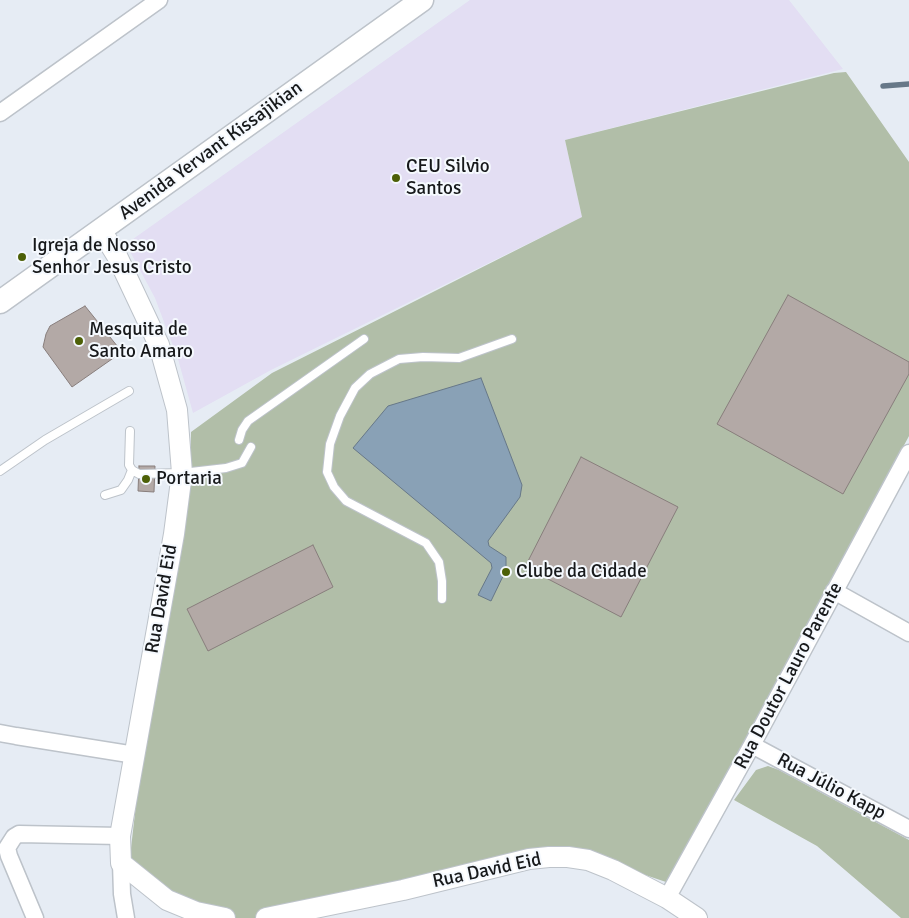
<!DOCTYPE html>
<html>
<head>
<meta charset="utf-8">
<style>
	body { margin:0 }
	canvas { display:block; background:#e6ecf4 }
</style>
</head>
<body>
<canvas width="909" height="918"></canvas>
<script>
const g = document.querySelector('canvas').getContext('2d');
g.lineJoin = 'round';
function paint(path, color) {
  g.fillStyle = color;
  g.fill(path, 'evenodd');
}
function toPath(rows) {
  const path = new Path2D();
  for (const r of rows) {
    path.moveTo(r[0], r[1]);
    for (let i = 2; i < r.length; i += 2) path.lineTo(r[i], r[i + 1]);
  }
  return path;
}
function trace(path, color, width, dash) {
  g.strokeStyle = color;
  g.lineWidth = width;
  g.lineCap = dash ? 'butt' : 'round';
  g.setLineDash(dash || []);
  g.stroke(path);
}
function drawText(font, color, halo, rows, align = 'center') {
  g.font = font + ' Signika,sans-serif';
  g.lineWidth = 4;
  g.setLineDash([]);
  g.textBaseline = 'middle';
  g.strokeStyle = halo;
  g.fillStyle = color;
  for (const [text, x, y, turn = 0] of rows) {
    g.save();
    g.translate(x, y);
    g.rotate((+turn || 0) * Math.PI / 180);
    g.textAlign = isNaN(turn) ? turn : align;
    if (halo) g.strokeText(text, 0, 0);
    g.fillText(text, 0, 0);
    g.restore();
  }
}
const education = toPath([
	[470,0,789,0,843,69,565,140,582,217,271,370,193,413,178,359,155,298,126,244]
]);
const green = toPath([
	[846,72,909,162,909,436,669,883,583,854,310,918,220,918,168,899,130,857,143,743,190,493,191,432,272,373,582,217,565,140,834,73],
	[768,766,779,770,909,840,909,918,901,918,817,846,734,800,756,770]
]);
const water = toPath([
	[481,378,522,485,520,497,488,541,489,546,506,557,506,570,491,601,478,595,492,568,491,563,353,448,388,406,481,378]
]);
const stream = toPath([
	[883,86,909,84]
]);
const building = toPath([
	[788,295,909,362,909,374,843,494,717,424,788,295],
	[85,306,122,352,72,387,43,347,46,334,50,326,85,306],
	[581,457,678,507,621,617,525,567,581,457],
	[139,466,155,466,154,492,138,491,139,466],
	[313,545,333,587,208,651,187,609,313,545]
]);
const service = toPath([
	[130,431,129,465,132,470,139,474,182,473,226,468,242,463,251,447],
	[239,440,242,430,248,421,364,339],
	[0,471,45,440,129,391],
	[105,495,121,490,128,480,132,470],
	[442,599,442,581,439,562,426,543,346,501,334,487,327,472,330,444,340,416,355,388,370,374,399,359,423,357,459,358,512,339]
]);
const minor = toPath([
	[0,113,159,0],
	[834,591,909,633],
	[0,733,16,736,135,755],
	[752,745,909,829],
	[121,863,122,894,126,918],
	[667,898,752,745,909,453],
	[35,918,9,856,7,848,14,837,19,834,120,836]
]);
const tertiary = toPath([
	[101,230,117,256,159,345,177,410,182,473,174,534,120,836,121,863,167,900,196,912,225,918],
	[266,918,403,890,529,859,549,857,568,857,588,860,613,870,667,898,697,918]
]);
const secondary = toPath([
	[0,302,422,0]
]);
const markers = [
	[396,178,5,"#4d6007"],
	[22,257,5,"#4d6007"],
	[79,341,5,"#4d6007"],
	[146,479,5,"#4d6007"],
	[506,572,5,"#4d6007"]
];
const streetNames = [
	["Avenida Yervant Kissajikian",211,151,-36],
	["Rua David Eid",162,599,-80],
	["Rua Doutor Lauro Parente",789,676,-62],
	["Rua Júlio Kapp",831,787,28],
	["Rua David Eid",487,871,-12]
];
const poiNames = [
	["CEU Silvio",406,167],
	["Santos",406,189],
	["Igreja de Nosso",32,246],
	["Senhor Jesus Cristo",32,268],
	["Mesquita de",89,330],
	["Santo Amaro",89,352],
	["Portaria",156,479],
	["Clube da Cidade",516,572]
];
paint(education, '#e3def3');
paint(green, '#b1bea8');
paint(water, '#89a1b6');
trace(water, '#677888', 1);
trace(stream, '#677888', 5.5);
paint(building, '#b3a9a6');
trace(building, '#887e7c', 1);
trace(service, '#bdc3ca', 10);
trace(minor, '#bdc3ca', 19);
trace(tertiary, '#bdc3ca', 22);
trace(secondary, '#bdc3ca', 25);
trace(service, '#fff', 8);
trace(minor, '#fff', 16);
trace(tertiary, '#fff', 20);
trace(secondary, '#fff', 22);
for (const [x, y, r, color] of markers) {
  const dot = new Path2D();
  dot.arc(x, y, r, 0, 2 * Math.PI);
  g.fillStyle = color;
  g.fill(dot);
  trace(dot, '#f5f9fe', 2);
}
drawText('19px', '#17191b', '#f5f9fe', streetNames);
drawText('19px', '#17191b', '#f5f9fe', poiNames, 'left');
</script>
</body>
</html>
